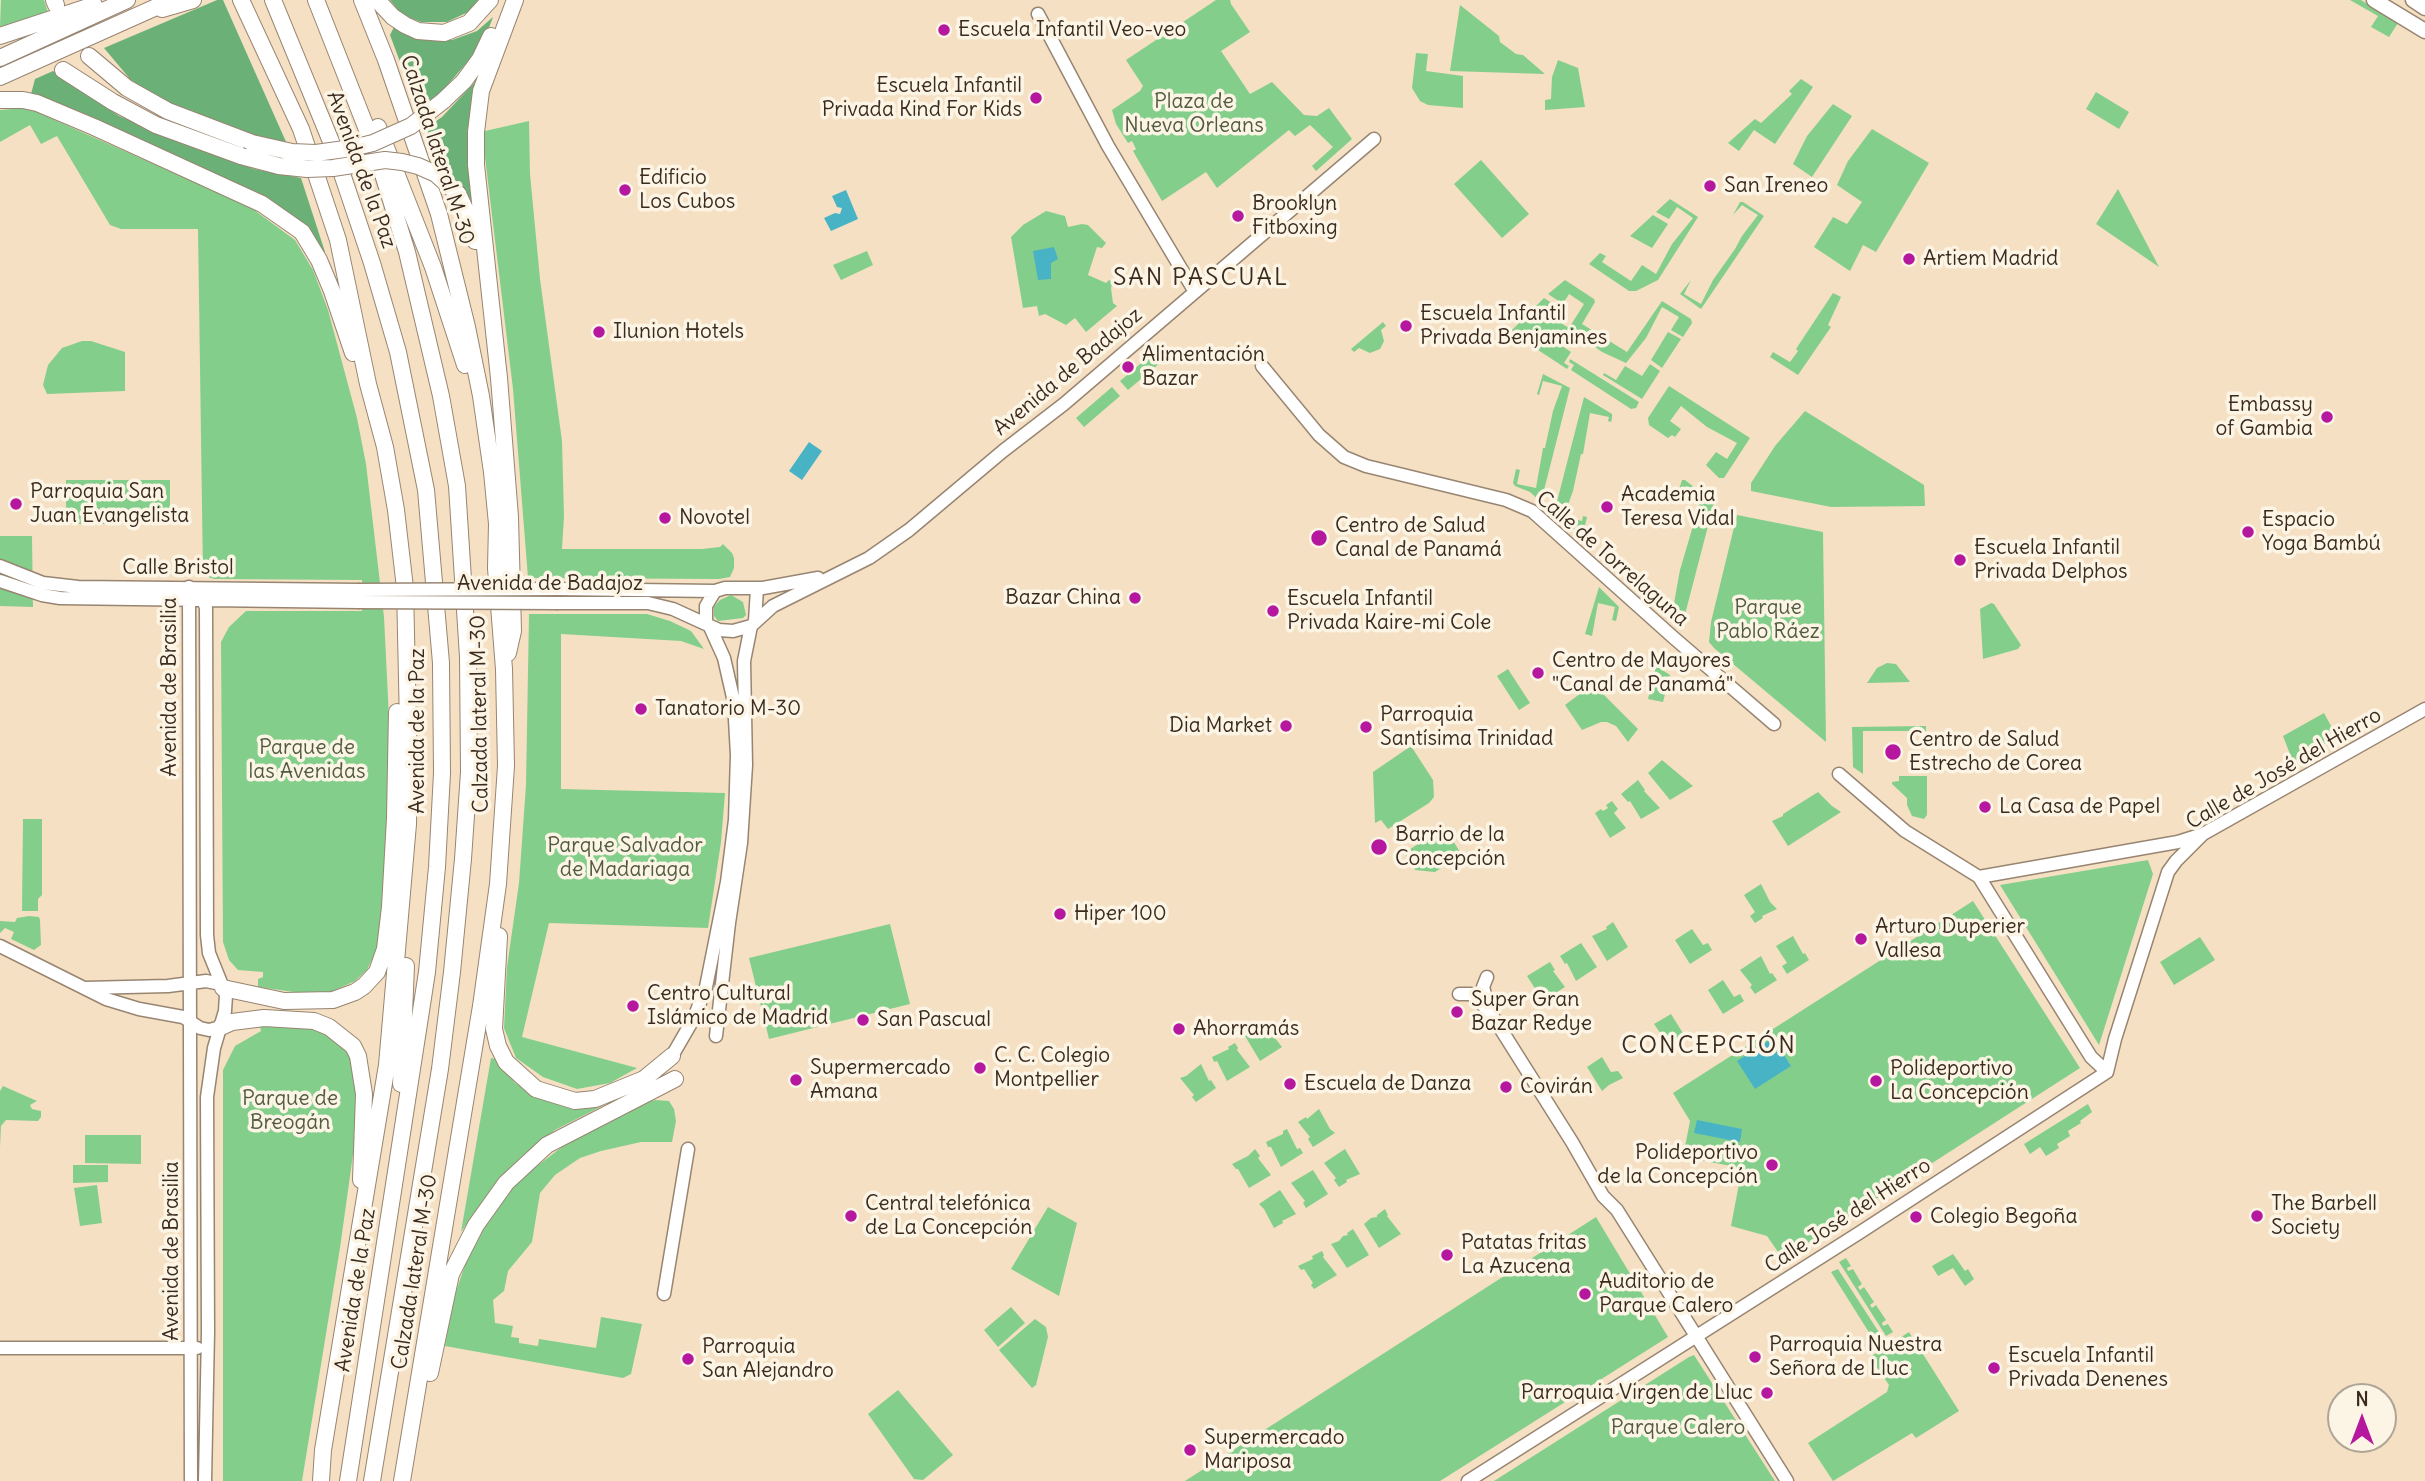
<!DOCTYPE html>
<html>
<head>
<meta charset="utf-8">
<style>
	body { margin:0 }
	#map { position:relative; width:2425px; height:1481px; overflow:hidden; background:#f5e0c4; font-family:Delius,sans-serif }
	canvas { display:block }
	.north { position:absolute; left:2327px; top:1383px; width:70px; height:70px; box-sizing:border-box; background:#fcf5e5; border:2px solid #afa495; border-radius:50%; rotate:0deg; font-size:19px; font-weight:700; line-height:28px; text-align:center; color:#3b2a1e }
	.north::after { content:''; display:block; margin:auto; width:24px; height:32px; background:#b5179e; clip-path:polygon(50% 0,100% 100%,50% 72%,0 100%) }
</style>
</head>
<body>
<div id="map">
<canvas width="2425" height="1481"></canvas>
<div class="north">N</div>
</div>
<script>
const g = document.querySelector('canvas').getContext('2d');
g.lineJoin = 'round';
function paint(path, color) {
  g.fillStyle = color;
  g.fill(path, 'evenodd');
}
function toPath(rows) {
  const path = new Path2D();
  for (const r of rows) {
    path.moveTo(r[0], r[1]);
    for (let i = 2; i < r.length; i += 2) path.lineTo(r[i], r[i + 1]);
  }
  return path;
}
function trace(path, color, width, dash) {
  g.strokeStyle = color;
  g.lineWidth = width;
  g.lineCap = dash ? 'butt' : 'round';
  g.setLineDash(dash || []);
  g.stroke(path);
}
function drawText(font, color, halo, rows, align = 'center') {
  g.font = font + ' Delius,sans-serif';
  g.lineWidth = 7;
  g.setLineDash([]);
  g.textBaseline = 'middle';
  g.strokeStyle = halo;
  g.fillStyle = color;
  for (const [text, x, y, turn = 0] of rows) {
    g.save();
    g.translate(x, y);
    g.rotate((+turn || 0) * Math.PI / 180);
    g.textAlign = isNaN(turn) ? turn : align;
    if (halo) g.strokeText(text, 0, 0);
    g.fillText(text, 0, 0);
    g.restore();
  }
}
const green = toPath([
	[1,0,44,0,48,12,0,27],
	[1216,0,1230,0,1231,4,1250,32,1221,51,1250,94,1272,82,1304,115,1317,116,1329,108,1352,139,1316,171,1312,166,1333,147,1310,125,1295,136,1289,130,1217,188,1206,172,1162,201,1133,151,1136,149,1132,141,1128,143,1116,124,1112,110,1140,91,1143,86,1126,60],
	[2350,0,2361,0,2398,23,2389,37,2371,27,2378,16],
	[1460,5,1499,36,1500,42,1516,54,1523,55,1545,74,1450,71],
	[1416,53,1428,54,1426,71,1463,76,1463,108,1428,105,1420,101,1412,88],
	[1558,60,1578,68,1585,107,1545,110,1545,100,1551,99,1552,77],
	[1801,79,1813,87,1775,144,1754,130,1739,151,1728,143,1755,119,1761,123,1792,94,1789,91],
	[2096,92,2129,112,2119,129,2086,109],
	[1833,104,1852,116,1812,177,1793,164,1807,136],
	[11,109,30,109,250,207,295,240,313,270,328,310,357,418,366,464,384,617,391,758,390,806,378,947,367,970,355,981,331,992,308,994,258,987,258,979,263,977,263,972,238,970,229,960,223,942,221,642,229,627,246,611,362,611,362,580,214,579,203,575,198,229,121,229,110,225,57,136,41,144,30,125,0,142,0,110],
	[529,121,530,174,540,279,562,441,564,516,562,549,702,549,720,547,723,544,732,553,734,558,734,568,730,577,719,579,528,578,513,389,484,149,485,131],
	[1872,129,1929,163,1876,252,1863,245,1850,271,1814,247,1833,217,1847,224,1862,202,1837,185,1848,161],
	[1481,160,1529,214,1502,238,1454,184],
	[2118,189,2159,267,2096,224],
	[1670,199,1698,217,1658,280,1636,291,1629,291,1589,264,1600,253,1606,256,1602,262,1631,281,1642,265,1656,274,1672,244,1693,218,1677,207,1669,219,1656,212],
	[1740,202,1743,202,1764,216,1701,309,1680,294,1691,280,1684,294,1701,304,1713,280,1735,249,1742,236,1758,215,1742,205,1733,215],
	[1046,211,1065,216,1068,227,1082,224,1088,225,1106,243,1102,248,1097,247,1088,275,1106,283,1109,280,1113,282,1111,288,1113,303,1117,306,1086,332,1075,318,1066,325,1045,314,1039,316,1037,306,1023,308,1011,237,1023,225],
	[1653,215,1668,224,1652,248,1630,236],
	[867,251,873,265,841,280,833,265],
	[1565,280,1594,299,1595,302,1582,324,1627,352,1662,301,1691,319,1692,323,1683,337,1671,330,1679,317,1662,307,1646,338,1626,363,1602,352,1569,328,1559,344,1571,352,1564,363,1569,366,1567,369,1512,333,1512,330,1544,298,1560,308,1554,319,1569,328,1584,304,1569,294,1563,304,1548,294],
	[1833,293,1841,297,1828,325,1831,327,1798,375,1770,357,1773,352,1790,362,1798,351,1796,349],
	[1383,322,1386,326,1381,330,1384,341,1380,349,1370,353,1359,348,1354,352,1351,349],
	[1668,332,1681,339,1662,368,1651,360],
	[82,341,91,341,125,352,125,391,47,394,43,385,48,365,62,348],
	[1159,348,1167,357,1128,390,1120,381],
	[1570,359,1639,402,1636,408,1631,409,1571,370,1574,365,1569,362],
	[1650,364,1660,371,1642,399,1603,375,1604,373,1616,380,1625,366,1642,376],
	[1543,374,1570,388,1541,502,1530,492,1515,486,1513,483,1516,469,1520,470,1517,484,1536,488,1543,448,1545,448,1553,411,1562,386,1543,381,1539,395,1537,394],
	[1669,386,1750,438,1724,478,1719,478,1706,465,1716,452,1727,459,1737,443,1707,427,1681,406,1670,421,1681,429,1675,437,1672,435,1668,438,1649,425,1648,418],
	[1112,387,1120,396,1084,427,1076,418],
	[1584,397,1612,414,1612,418,1611,422,1608,421,1609,417,1590,413,1583,454,1581,454,1573,491,1564,516,1582,521,1583,516,1587,517,1583,534,1580,535,1554,513],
	[1805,411,1924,485,1925,506,1831,507,1751,491,1751,483,1775,446],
	[66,480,170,480,170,524,66,524],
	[1682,480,1685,480,1714,503,1682,626,1651,600,1655,587,1659,588,1657,599,1674,603,1680,570,1700,502,1683,497,1682,500,1676,499],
	[1737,515,1823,532,1826,742,1714,648,1709,642,1711,622],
	[0,536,32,536,33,607,0,606],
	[1599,587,1619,607,1616,621,1612,620,1615,607,1598,603,1592,636,1585,634],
	[731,595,743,602,746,615,743,618,718,621,714,616,714,607,720,600],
	[1991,603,1994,604,2021,645,2018,649,1983,659,1980,609],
	[529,614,647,614,670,621,691,631,704,649,681,641,561,634,561,789,725,793,721,842,708,928,549,923,522,1037,637,1068,610,1083,577,1089,543,1077,516,1058,504,1028,507,967,519,883,526,785],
	[1887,663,1896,664,1910,682,1867,683,1877,668],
	[1656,666,1670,675,1663,702,1648,699],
	[1508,669,1530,703,1519,710,1497,676],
	[1593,684,1638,729,1628,742,1616,726,1607,722,1601,722,1582,730,1565,705],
	[2324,713,2337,737,2293,762,2283,736],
	[1926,726,1926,731,1863,731,1863,774,1853,767,1852,727],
	[1411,746,1433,780,1434,797,1429,803,1388,829,1381,820,1375,823,1373,772],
	[1662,760,1693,786,1670,800,1648,773],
	[1899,776,1927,776,1927,815,1924,819,1912,816,1907,805,1907,798,1892,784,1892,782,1899,781],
	[1638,780,1645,790,1644,791,1660,808,1641,819,1630,801,1628,802,1621,794],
	[1818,792,1832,806,1841,812,1788,846,1772,821,1783,816,1783,814],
	[1612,801,1618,809,1614,813,1626,828,1610,838,1595,813,1601,809,1603,811,1608,808,1606,805],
	[23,819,42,819,42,895,38,899,38,911,22,911],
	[1446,830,1462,855,1435,872,1415,870,1404,853,1432,835],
	[2148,860,2153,874,2099,1045,2000,885],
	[1761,884,1770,902,1777,909,1762,916,1763,918,1755,923,1750,916,1755,912,1744,895],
	[1973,901,2080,1068,1783,1259,1767,1236,1731,1226,1742,1168,1683,1157,1690,1121,1673,1093],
	[29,916,39,917,40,920,41,945,34,950,11,939,14,932,5,928,0,933,0,921,15,922,17,918],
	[1613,922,1628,947,1607,961,1592,936,1607,929,1606,927],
	[890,924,910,1004,769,1039,749,958],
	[1692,929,1703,945,1708,943,1712,950,1690,964,1675,940],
	[1793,936,1803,954,1805,953,1809,960,1787,974,1782,966,1787,963,1776,946],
	[2200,937,2215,960,2174,985,2160,962],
	[1581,943,1597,967,1576,981,1567,963,1565,964,1560,956],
	[1761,956,1770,974,1772,973,1777,980,1755,994,1750,987,1752,985,1740,970],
	[1550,962,1555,970,1553,971,1565,987,1543,1001,1527,976],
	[1723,980,1734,997,1740,994,1744,1001,1723,1014,1708,990],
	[1671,1014,1686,1038,1677,1042,1665,1052,1660,1044,1664,1041,1663,1037,1654,1024],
	[1267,1023,1270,1027,1268,1029,1282,1047,1260,1061,1245,1036],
	[282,1025,310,1027,336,1035,352,1057,360,1104,340,1248,302,1481,223,1481,223,1070,235,1046,261,1031,260,1027],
	[1235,1043,1238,1048,1237,1050,1250,1067,1227,1081,1217,1061,1214,1062,1212,1057,1229,1049,1228,1047],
	[1602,1057,1611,1072,1618,1071,1623,1078,1609,1085,1602,1091,1587,1067],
	[491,1058,496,1059,515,1083,542,1098,579,1109,604,1105,555,1130,522,1156,493,1187,461,1232],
	[1201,1064,1209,1081,1211,1080,1216,1088,1196,1102,1192,1097,1194,1095,1180,1078,1186,1076],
	[3,1086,37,1101,30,1105,32,1109,41,1111,41,1117,38,1121,6,1120,1,1126,0,1147,0,1091],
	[655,1100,669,1101,674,1109,676,1121,672,1142,641,1142,601,1151,580,1158,555,1175,540,1193,532,1242,508,1271,504,1291,493,1300,495,1323,513,1326,511,1337,519,1338,519,1343,538,1346,539,1339,596,1348,601,1317,642,1324,631,1374,623,1378,445,1346,452,1303,467,1259,479,1234,508,1192,525,1175,570,1141,638,1105],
	[2088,1104,2092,1112,2080,1121,2081,1123,2068,1131,2070,1136,2057,1144,2059,1148,2046,1156,2040,1147,2030,1154,2024,1144],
	[1319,1109,1330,1129,1335,1133,1313,1147,1308,1139,1310,1137,1298,1122,1306,1117,1307,1119],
	[1287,1129,1297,1149,1300,1148,1303,1153,1281,1167,1271,1147,1268,1147,1266,1142,1283,1134,1283,1131],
	[85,1135,141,1135,141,1164,85,1163],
	[1255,1149,1260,1156,1258,1158,1271,1175,1249,1188,1238,1169,1236,1169,1232,1164,1248,1156],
	[1345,1149,1360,1174,1346,1180,1347,1182,1339,1187,1334,1180,1336,1178,1324,1163],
	[73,1165,108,1165,108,1182,73,1183],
	[1313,1170,1328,1194,1306,1208,1303,1203,1305,1201,1291,1183],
	[97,1185,102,1223,80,1226,74,1188],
	[1280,1190,1296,1214,1282,1221,1283,1223,1274,1228,1264,1209,1259,1204],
	[1048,1207,1077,1223,1059,1296,1011,1269],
	[1385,1209,1388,1215,1387,1216,1401,1234,1379,1248,1364,1224,1371,1218,1377,1217,1377,1215],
	[1596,1217,1668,1337,1440,1481,1185,1481],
	[1353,1229,1369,1255,1347,1268,1331,1244,1339,1241,1343,1236,1348,1235,1347,1233],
	[1322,1251,1324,1255,1323,1257,1337,1275,1314,1289,1311,1285,1313,1283,1304,1269,1301,1270,1298,1266,1313,1259,1312,1256],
	[1953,1254,1965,1271,1968,1269,1974,1279,1965,1286,1953,1268,1938,1276,1932,1266],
	[1846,1258,1851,1266,1847,1268,1848,1271,1853,1269,1862,1284,1858,1287,1860,1290,1864,1287,1874,1302,1870,1305,1872,1308,1876,1305,1886,1320,1882,1323,1883,1326,1888,1324,1893,1332,1886,1336,1839,1262],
	[1838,1269,1882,1337,1875,1342,1831,1272],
	[1011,1307,1025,1323,998,1347,984,1330],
	[1035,1319,1046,1327,1048,1337,1036,1385,1032,1388,999,1350],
	[1909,1332,1959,1411,1916,1438,1912,1433,1833,1481,1808,1443,1887,1392,1889,1385,1870,1357],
	[1694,1355,1775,1481,1494,1481,1689,1357],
	[898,1390,953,1455,923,1480,914,1479,868,1414]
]);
const forest = toPath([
	[217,0,223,0,287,144,268,141,159,101,130,79,104,48],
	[390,0,478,0,470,11,447,22,421,22,401,14],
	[493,17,485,38,471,58,443,90,418,110,390,35,394,27,408,35,428,40,452,40,477,31],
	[53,71,119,116,254,169,301,178,325,252,321,254,302,226,31,94,35,79],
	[475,82,467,134,473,207,464,190,439,167,426,128,442,117]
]);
const water = toPath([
	[846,190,858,219,831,231,824,218,835,213,840,214,842,208,837,207,832,196],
	[1054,247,1058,259,1051,263,1051,279,1038,280,1033,251],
	[809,442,822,451,802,480,789,471],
	[1773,1038,1791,1066,1755,1089,1737,1061],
	[1697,1120,1742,1129,1740,1142,1694,1133]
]);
const secondary = toPath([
	[1038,14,1108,146,1195,292],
	[1262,366,1319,435,1344,457,1366,466,1506,500,1532,511,1674,638,1774,724],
	[0,566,43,583,78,587,358,590],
	[0,581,42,595,60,598,359,602],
	[189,587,202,596,206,608,207,935,209,953,226,995,225,1011,214,1048,207,1097,208,1332,205,1481],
	[189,587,191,1481],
	[557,589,715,591,725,588,763,588,818,578],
	[558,603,648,603,673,609,719,630,733,631,751,626,773,606,869,558,909,530,1003,451,1064,404,1374,139],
	[755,621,757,589],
	[706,623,706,606,715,591],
	[1839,774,1905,831,1979,877,2091,1057,2107,1072],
	[1979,877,2178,842,2200,835],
	[0,946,106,999,139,1009,183,1017,200,1028,209,1030,221,1027],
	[1487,977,1483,987,1490,1012,1572,1142,1603,1196,1617,1210,1787,1481],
	[85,988,168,986,206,981,221,984],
	[1459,994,1471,994,1487,1009],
	[716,1036,729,923,741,843,746,765,744,661,751,626],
	[672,1056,694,1018,706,987,727,882,735,820,737,755,734,702,724,658,710,627],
	[2107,1072,2115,1039,2168,872,2176,861,2203,834,2425,709],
	[664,1294,688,1149],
	[0,1348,197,1348],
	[1468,1481,1859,1233,2107,1072]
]);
const primary = toPath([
	[2374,0,2425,31],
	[2413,0,2425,8]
]);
const highway = toPath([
	[54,0,56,5],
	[241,0,301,129,338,240,368,384,385,447,396,510,405,588,409,770,408,824,387,1065,323,1450,321,1481],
	[273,0,332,144,372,263,398,352,426,490,441,663,442,773,437,867,427,972,348,1481],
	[316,0,377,155,407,252,441,396,457,486,468,657,469,772,463,859,452,972,440,1069,372,1481],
	[362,0,386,60,439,214,467,327,481,396,492,472,497,524,496,568,504,669,506,766,498,884,481,1006,402,1481],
	[377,0,393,17,405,25,418,31,444,33,469,23,490,0],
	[162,9,193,0],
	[0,36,94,5],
	[89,56,127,88,168,111,252,143],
	[0,58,127,0],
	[63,70,113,102,156,125,241,156],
	[0,77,172,0],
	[0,100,23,100,37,103,94,127,262,204,302,232,319,260,332,291,353,353],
	[443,101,464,81,480,59,491,36],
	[378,127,433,267,465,365],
	[458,194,472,224,475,241],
	[508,653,513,631,510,517,499,378,476,165,476,132,481,91,515,0],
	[499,936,494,1029,498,1046,506,1062,536,1089,575,1101,595,1099,644,1079,672,1056],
	[223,988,284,1001,333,1000,355,992,364,986,377,972,385,949,390,907,395,818,397,712],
	[221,1027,232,1022,264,1018,314,1021,329,1027,353,1046,358,1056,364,1094,361,1180],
	[401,1084,406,966],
	[430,1373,451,1274,476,1225,506,1183,547,1145,675,1079]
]);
const secondaryBridge = toPath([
	[358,590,557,589],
	[359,602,558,603]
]);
const highwayBridge = toPath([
	[252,143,292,152,316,153,352,148,373,143,411,126,443,101],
	[241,156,279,166,307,169,333,168,385,160,402,162,418,166,436,174,458,194]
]);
const markers = [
	[944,30,7,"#b5179e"],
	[1036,98,7,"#b5179e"],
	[1710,186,7,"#b5179e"],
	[625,190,7,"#b5179e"],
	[1238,216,7,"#b5179e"],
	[1909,259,7,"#b5179e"],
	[1406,326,7,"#b5179e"],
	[599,332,7,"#b5179e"],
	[1128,367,7,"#b5179e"],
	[2327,417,7,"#b5179e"],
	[16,504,7,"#b5179e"],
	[1607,507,7,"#b5179e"],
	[665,518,7,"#b5179e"],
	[2248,532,7,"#b5179e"],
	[1319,538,9,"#b5179e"],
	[1960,560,7,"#b5179e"],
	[1135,598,7,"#b5179e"],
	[1273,611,7,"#b5179e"],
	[1538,673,7,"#b5179e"],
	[641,709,7,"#b5179e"],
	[1286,726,7,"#b5179e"],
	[1366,727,7,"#b5179e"],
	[1893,752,9,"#b5179e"],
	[1985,807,7,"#b5179e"],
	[1379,847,9,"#b5179e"],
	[1060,914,7,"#b5179e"],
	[1861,939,7,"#b5179e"],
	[633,1006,7,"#b5179e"],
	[1457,1012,7,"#b5179e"],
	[863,1020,7,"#b5179e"],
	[1179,1029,7,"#b5179e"],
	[980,1068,7,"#b5179e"],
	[796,1080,7,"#b5179e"],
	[1876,1081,7,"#b5179e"],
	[1290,1084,7,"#b5179e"],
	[1506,1087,7,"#b5179e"],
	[1772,1165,7,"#b5179e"],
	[851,1216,7,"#b5179e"],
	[2257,1216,7,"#b5179e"],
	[1916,1217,7,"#b5179e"],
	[1447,1255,7,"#b5179e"],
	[1585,1294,7,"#b5179e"],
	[1755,1357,7,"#b5179e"],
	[688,1359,7,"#b5179e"],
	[1994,1368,7,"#b5179e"],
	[1767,1393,7,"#b5179e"],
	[1190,1450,7,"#b5179e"]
];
const poiNames = [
	["Escuela Infantil Veo-veo",958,30],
	["Escuela Infantil",1022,86,"right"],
	["Privada Kind For Kids",1022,110,"right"],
	["Edificio",639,178],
	["Los Cubos",639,202],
	["San Ireneo",1724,186],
	["Brooklyn",1252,204],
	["Fitboxing",1252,228],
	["Artiem Madrid",1923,259],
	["Escuela Infantil",1420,314],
	["Privada Benjamines",1420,338],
	["Ilunion Hotels",613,332],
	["Alimentación",1142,355],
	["Bazar",1142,379],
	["Embassy",2313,405,"right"],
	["of Gambia",2313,429,"right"],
	["Parroquia San",30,492],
	["Juan Evangelista",30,516],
	["Academia",1621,495],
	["Teresa Vidal",1621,519],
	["Novotel",679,518],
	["Espacio",2262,520],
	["Yoga Bambú",2262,544],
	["Centro de Salud",1335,526],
	["Canal de Panamá",1335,550],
	["Escuela Infantil",1974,548],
	["Privada Delphos",1974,572],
	["Bazar China",1121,598,"right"],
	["Escuela Infantil",1287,599],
	["Privada Kaire-mi Cole",1287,623],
	["Centro de Mayores",1552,661],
	["\"Canal de Panamá\"",1552,685],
	["Tanatorio M-30",655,709],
	["Parroquia",1380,715],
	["Santísima Trinidad",1380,739],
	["Dia Market",1272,726,"right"],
	["Centro de Salud",1909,740],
	["Estrecho de Corea",1909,764],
	["La Casa de Papel",1999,807],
	["Barrio de la",1395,835],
	["Concepción",1395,859],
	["Hiper 100",1074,914],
	["Arturo Duperier",1875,927],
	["Vallesa",1875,951],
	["Centro Cultural",647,994],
	["Islámico de Madrid",647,1018],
	["Super Gran",1471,1000],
	["Bazar Redye",1471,1024],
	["San Pascual",877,1020],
	["Ahorramás",1193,1029],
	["C. C. Colegio",994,1056],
	["Montpellier",994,1080],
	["Supermercado",810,1068],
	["Amana",810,1092],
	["Polideportivo",1890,1069],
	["La Concepción",1890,1093],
	["Escuela de Danza",1304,1084],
	["Covirán",1520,1087],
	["Polideportivo",1758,1153,"right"],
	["de la Concepción",1758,1177,"right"],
	["Central telefónica",865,1204],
	["de La Concepción",865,1228],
	["The Barbell",2271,1204],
	["Society",2271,1228],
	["Colegio Begoña",1930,1217],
	["Patatas fritas",1461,1243],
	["La Azucena",1461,1267],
	["Auditorio de",1599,1282],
	["Parque Calero",1599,1306],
	["Parroquia Nuestra",1769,1345],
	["Señora de Lluc",1769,1369],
	["Parroquia",702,1347],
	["San Alejandro",702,1371],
	["Escuela Infantil",2008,1356],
	["Privada Denenes",2008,1380],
	["Parroquia Virgen de Lluc",1753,1393,"right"],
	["Supermercado",1204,1438],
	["Mariposa",1204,1462]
];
const parkNames = [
	["Plaza de",1194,102],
	["Nueva Orleans",1194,126],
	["Parque",1768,608],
	["Pablo Ráez",1768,632],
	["Parque de",307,748],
	["las Avenidas",307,772],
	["Parque Salvador",625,846],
	["de Madariaga",625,870],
	["Parque de",290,1099],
	["Breogán",290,1123],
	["Parque Calero",1678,1428]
];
const streetNames = [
	["Calzada lateral M-30",437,150,72],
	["Avenida de la Paz",361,170,70],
	["Avenida de Badajoz",1068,372,-40],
	["Calle de Torrelaguna",1612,559,41],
	["Calle Bristol",178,568],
	["Avenida de Badajoz",550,584],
	["Avenida de Brasilia",170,687,-90],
	["Calzada lateral M-30",480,714,-91],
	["Avenida de la Paz",418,731,-90],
	["Calle de José del Hierro",2284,769,-30],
	["Calle José del Hierro",1848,1216,-33],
	["Avenida de Brasilia",172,1251,-90],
	["Calzada lateral M-30",415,1272,-81],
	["Avenida de la Paz",356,1290,-81]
];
const quarterNames = [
	["SAN PASCUAL",1201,278],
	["CONCEPCIÓN",1709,1046]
];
paint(green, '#84ce8b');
paint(forest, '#6bb177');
paint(water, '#48b3c5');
trace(secondary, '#988571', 15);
trace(primary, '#988571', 17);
trace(highway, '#988571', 18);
trace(secondary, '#fff', 12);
trace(primary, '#fff', 14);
trace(highway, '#fff', 16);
trace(secondaryBridge, '#988571', 15, []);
trace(highwayBridge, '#988571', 18, []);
trace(secondaryBridge, '#fff', 12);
trace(highwayBridge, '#fff', 16);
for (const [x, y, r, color] of markers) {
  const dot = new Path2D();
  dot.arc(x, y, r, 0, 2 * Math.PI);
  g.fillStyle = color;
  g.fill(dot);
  trace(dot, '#fcf5e5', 2.5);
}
drawText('21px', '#3b2a1e', '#fcf5e5', poiNames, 'left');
drawText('21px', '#515b3f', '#fcf5e5', parkNames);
drawText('21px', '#3b2a1e', '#fcf5e5', streetNames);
g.letterSpacing = '2px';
drawText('24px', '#3b2a1e', '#fcf5e5', quarterNames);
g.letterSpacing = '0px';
</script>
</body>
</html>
